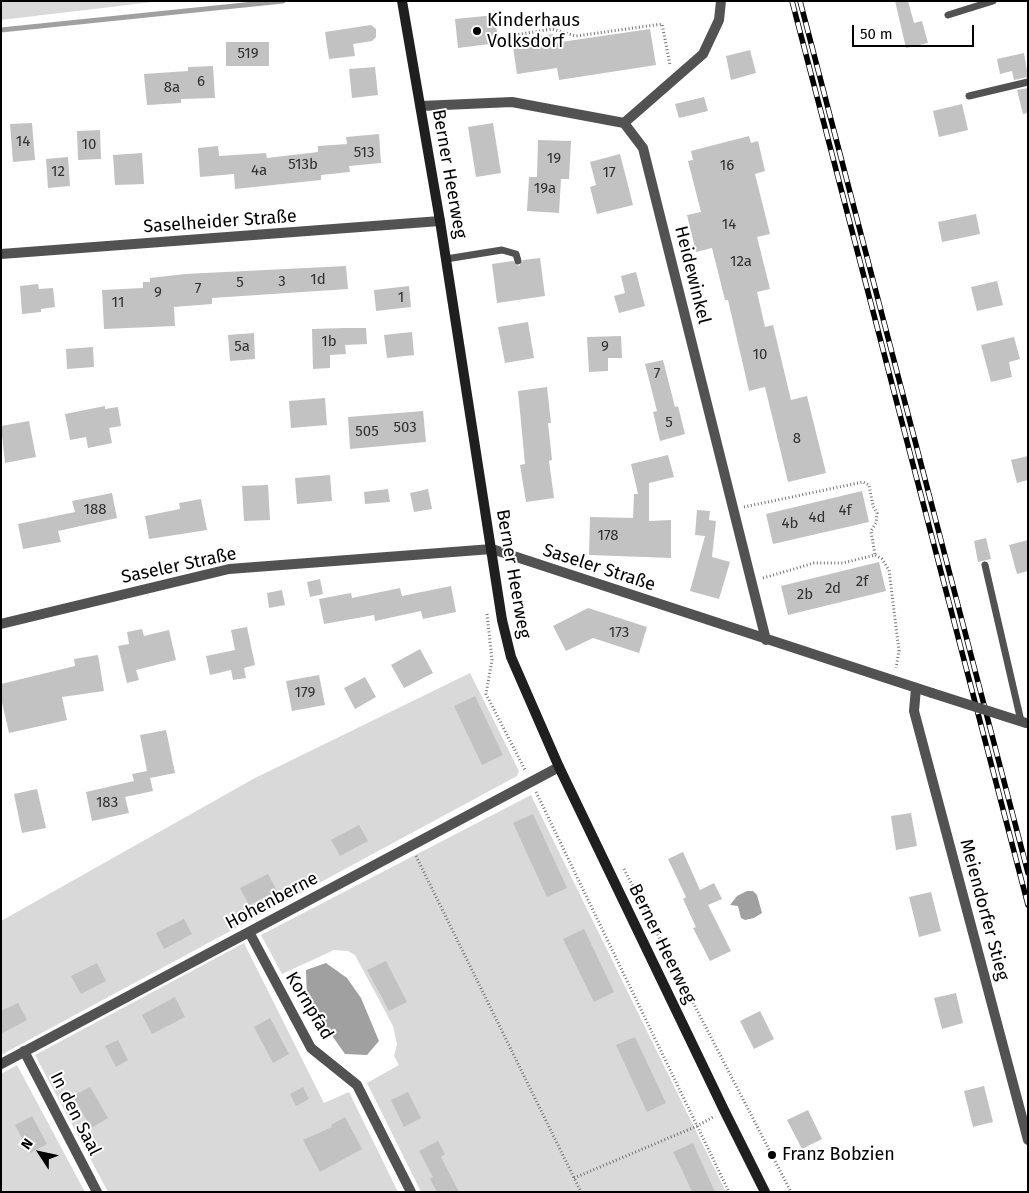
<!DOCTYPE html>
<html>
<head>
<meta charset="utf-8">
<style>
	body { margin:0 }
	#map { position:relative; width:1029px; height:1193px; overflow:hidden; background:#fff; font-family:"Fira Sans",sans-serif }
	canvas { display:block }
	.frame { position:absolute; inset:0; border:2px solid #000; pointer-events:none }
	.north { position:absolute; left:15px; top:1128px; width:50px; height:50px; -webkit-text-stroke:4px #fff; paint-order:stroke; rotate:305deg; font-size:14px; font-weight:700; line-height:20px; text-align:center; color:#000 }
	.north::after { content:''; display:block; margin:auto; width:18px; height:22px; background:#000; clip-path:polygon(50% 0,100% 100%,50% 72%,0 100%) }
	.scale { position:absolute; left:852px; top:25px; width:122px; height:22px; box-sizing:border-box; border:2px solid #000; border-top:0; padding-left:6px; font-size:15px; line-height:18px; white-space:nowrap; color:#000; -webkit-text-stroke:4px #fff; paint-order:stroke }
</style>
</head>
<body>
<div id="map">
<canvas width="1029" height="1193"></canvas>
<div class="frame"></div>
<div class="north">N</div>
<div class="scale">50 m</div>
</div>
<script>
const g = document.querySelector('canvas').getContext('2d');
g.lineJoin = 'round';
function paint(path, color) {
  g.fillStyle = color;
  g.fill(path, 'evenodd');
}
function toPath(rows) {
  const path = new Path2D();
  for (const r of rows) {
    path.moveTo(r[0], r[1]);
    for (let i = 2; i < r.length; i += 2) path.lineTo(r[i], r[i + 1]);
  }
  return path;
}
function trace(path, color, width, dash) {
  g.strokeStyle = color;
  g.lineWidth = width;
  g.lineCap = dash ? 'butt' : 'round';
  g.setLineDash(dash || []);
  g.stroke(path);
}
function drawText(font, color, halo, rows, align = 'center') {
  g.font = font + ' "Fira Sans",sans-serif';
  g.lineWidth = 4;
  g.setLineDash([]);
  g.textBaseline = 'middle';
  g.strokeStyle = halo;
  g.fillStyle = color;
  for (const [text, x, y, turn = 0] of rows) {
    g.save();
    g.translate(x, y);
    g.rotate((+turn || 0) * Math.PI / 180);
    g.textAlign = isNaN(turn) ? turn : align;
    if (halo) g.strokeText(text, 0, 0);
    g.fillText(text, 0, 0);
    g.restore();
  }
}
const green = toPath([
	[1,1,161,1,1,20],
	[470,673,519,771,517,776,1,1055,1,921,255,778],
	[531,795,726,1192,421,1192,367,1083,399,1065,394,1056,397,1044,393,1026,355,955,348,951,334,950,282,974,261,935],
	[244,943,324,1103,349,1092,398,1192,108,1192,35,1055],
	[17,1065,85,1192,1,1192,1,1074]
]);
const water = toPath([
	[747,891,753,891,757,895,762,913,754,918,745,920,741,918,738,906,730,905,737,896],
	[326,963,347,978,361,998,379,1041,367,1055,345,1054,307,1000,306,970]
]);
const stream = toPath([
	[1,30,283,1]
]);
const building = toPath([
	[895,1,908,1,914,23,922,21,928,43,906,48],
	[495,15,498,43,458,48,455,19],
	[371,25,376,29,376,37,372,41,353,44,355,56,329,59,325,32],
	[650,29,656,65,559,80,557,68,517,74,512,40,553,34,554,43],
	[226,42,269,42,269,66,226,66],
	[750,50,756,73,731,80,726,56],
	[1024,53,1028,77,1014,80,1012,71,1000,74,997,59],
	[213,66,215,98,181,99,181,103,147,105,144,74,188,71,188,67],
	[375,67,378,95,352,98,349,69],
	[1028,88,1028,113,1023,114,1017,90],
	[704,97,708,111,679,118,675,104],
	[962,104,968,130,939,137,933,111],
	[32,123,35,160,13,162,10,124],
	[493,123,501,173,476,177,468,127],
	[100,130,101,159,78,160,77,131],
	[379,134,381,163,349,166,350,172,321,175,321,180,235,189,234,174,200,177,198,148,218,146,219,156,266,153,267,158,318,152,318,146,347,144,346,137],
	[749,136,751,143,758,141,765,171,755,174,770,234,757,237,770,289,757,292,765,327,773,325,791,400,807,396,826,473,788,482,765,387,749,391,728,300,725,300,712,248,696,252,687,215,701,212,688,161,693,160,691,151],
	[538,140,571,141,569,179,561,179,559,213,527,211,529,177,537,177],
	[142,153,144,184,115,185,113,155],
	[620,154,633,205,597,214,590,187,596,185,590,162],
	[68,157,70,186,48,188,46,159],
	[976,214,980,234,942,242,938,222],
	[540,258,545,296,497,303,492,264,513,261,519,266,523,260],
	[346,266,348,289,212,298,212,304,174,307,175,326,104,329,102,290,143,288,143,282,150,282,150,278,185,274],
	[636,272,645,306,619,313,614,296,625,293,621,276],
	[997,281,1003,305,977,311,971,287],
	[38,284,39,289,53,288,55,307,41,309,41,312,22,314,20,286],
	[409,286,411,307,376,311,374,290],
	[528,322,534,358,505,363,498,327],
	[345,328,366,328,367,344,345,345,346,354,330,355,330,368,313,369,312,329],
	[412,332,414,355,387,358,384,335],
	[254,333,255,359,230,361,228,335],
	[621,336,622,358,608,358,608,371,589,372,587,337],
	[1014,337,1020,359,1009,362,1012,377,991,382,981,345],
	[93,347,94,367,67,369,66,349],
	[663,360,675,407,678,406,685,434,660,441,653,412,657,411,645,364],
	[547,387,551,423,548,423,552,460,549,461,554,498,526,502,520,465,525,464,518,391],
	[325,398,327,425,291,428,289,401],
	[105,406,105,409,118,407,121,426,109,428,112,443,88,448,86,437,70,440,65,414],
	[423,411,426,442,350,449,348,417],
	[29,421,36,457,5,463,1,426],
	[668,455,674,477,649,483,649,521,671,520,671,558,589,555,590,517,633,518,634,494,638,494,631,464],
	[1028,456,1028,480,1017,483,1011,460],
	[330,475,332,501,297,504,295,478],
	[268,485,270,520,244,521,242,486],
	[388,489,390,502,365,504,364,492],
	[428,489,432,509,414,512,410,493],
	[862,491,869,522,773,544,766,514],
	[112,493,117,518,58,531,61,542,23,549,18,524,75,512,72,501],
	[201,499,207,530,149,539,145,516,180,509,179,503],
	[697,510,710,511,709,520,716,521,712,557,730,562,719,599,690,591,705,536,695,535],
	[986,538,991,559,978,562,974,541],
	[1028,540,1028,571,1017,574,1009,545],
	[879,562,886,591,788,615,781,586],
	[320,579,323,594,310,597,307,582],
	[451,586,456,612,423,619,421,611,375,621,374,615,324,624,319,599,351,593,352,598,400,588,402,596],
	[282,590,285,605,269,608,267,593],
	[588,608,647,627,639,653,593,638,566,651,553,626],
	[247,627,255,665,244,668,246,678,233,680,231,670,210,675,206,656,235,650,231,630],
	[142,629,144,636,169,630,176,660,136,670,139,680,127,683,118,646,129,644,127,632],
	[420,649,433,673,404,688,391,665],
	[98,655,104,691,62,697,67,720,9,733,1,698,1,684,75,666,74,659],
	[319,675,325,705,292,711,286,681],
	[365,677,376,697,355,709,344,688],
	[475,696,503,755,482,765,454,706],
	[166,730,175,773,150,778,153,791,125,797,129,813,92,821,86,792,134,781,132,774,147,771,140,735],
	[37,789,46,828,22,833,14,794],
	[911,813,917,846,896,850,891,816],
	[533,814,567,888,547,897,513,823],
	[359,825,368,841,340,856,331,840],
	[683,852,700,890,714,883,722,899,708,905,731,951,710,961,693,928,696,927,683,899,686,897,668,859],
	[268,874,277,891,249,905,240,888],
	[931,892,941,931,919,937,909,897],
	[184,919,192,934,164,949,156,933],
	[584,929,614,992,594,1002,563,939],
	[386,961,407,1002,389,1011,367,970],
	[97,963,106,981,81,994,71,976],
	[956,993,963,1023,942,1029,934,998],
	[175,997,185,1017,152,1034,142,1015],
	[18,1003,27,1020,1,1034,1,1011],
	[760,1011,774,1039,754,1049,740,1021],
	[270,1018,289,1054,273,1063,254,1027],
	[635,1037,666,1103,647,1112,616,1045],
	[118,1040,128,1060,116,1067,105,1046],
	[984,1086,993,1122,973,1127,964,1091],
	[90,1087,108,1118,91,1128,73,1096],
	[303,1087,309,1099,296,1106,290,1094],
	[408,1092,421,1118,404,1127,391,1100],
	[808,1110,822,1139,802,1149,787,1120],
	[32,1116,47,1144,30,1153,15,1125],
	[345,1117,362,1149,320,1172,303,1140,332,1127,331,1125],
	[438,1141,445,1154,441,1157,459,1192,437,1192,430,1179,433,1177,419,1151],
	[693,1143,701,1161,715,1192,692,1192,682,1170,673,1152]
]);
const path = toPath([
	[515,35,552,29,576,36,662,24,670,65],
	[744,507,863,482,869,485,873,506,877,513,876,523,871,531,875,555],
	[763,578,814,563,843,563,875,555,882,559,889,570,899,651,896,668],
	[487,614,492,660,486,694,525,770],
	[536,792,729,1192],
	[416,856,581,1192],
	[624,869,791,1192],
	[574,1178,697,1126,715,1116]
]);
const lane = toPath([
	[948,15,993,1],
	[969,96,1028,82],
	[446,259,502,250,516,254,518,261],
	[985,565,1021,721]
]);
const street = toPath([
	[421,106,512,102,624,123,643,148,766,640],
	[624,123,703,54,719,20,721,1],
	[1,254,440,221],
	[1,624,229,569,492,549,932,693],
	[916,688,914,711,1028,1140],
	[249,932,311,1048,357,1085,411,1192],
	[24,1051,97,1192],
	[1,1064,559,767]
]);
const secondary = toPath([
	[402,1,440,221,502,620,511,657,559,767,724,1110,765,1192]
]);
const rail = toPath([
	[792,1,1028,905],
	[800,1,1028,873]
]);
const streetBridge = toPath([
	[932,693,1026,723]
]);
const markers = [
	[477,31,5,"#000"],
	[772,1155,5,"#000"]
];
const numberNames = [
	["519",248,54],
	["6",201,82],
	["8a",172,88],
	["14",23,142],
	["10",89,145],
	["513",364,153],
	["19",554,159],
	["513b",303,165],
	["16",727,166],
	["4a",259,171],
	["12",58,172],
	["17",609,173],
	["19a",545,189],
	["14",729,225],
	["12a",741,262],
	["1d",318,280],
	["3",282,282],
	["5",240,283],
	["7",198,289],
	["9",158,293],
	["1",401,298],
	["11",118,303],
	["1b",329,342],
	["5a",242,347],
	["9",605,347],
	["10",760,355],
	["7",657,374],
	["5",669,423],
	["503",405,428],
	["505",367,432],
	["8",797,439],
	["188",95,510],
	["4f",845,511],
	["4d",817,518],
	["4b",790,524],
	["178",608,536],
	["2f",862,582],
	["2d",833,589],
	["2b",805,595],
	["173",619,633],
	["179",305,693],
	["183",107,803]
];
const poiNames = [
	["Kinderhaus",487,21],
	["Volksdorf",487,42],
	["Franz Bobzien",782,1155]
];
const streetNames = [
	["Berner Heerweg",449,174,80],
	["Saselheider Straße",220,222,-4],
	["Heidewinkel",692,275,76],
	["Saseler Straße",179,566,-12],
	["Saseler Straße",599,568,18],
	["Berner Heerweg",513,574,80],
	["Hohenberne",272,901,-28],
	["Meiendorfer Stieg",984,910,75],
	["Berner Heerweg",662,944,64],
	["Kornpfad",309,1006,59],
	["In den Saal",75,1114,63]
];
paint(green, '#d9d9d9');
paint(water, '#a0a0a0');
trace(stream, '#a0a0a0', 5);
paint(building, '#c2c2c2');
trace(path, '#747474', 3, [1, 2.5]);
trace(lane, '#525252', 7);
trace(street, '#525252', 10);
trace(secondary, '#1f1f1f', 10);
trace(rail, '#000', 5.5);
trace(rail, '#fff', 4, [11]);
trace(streetBridge, '#525252', 10);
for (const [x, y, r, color] of markers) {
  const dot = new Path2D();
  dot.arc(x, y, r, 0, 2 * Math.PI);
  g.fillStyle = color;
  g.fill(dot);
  trace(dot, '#fff', 2);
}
drawText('15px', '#303030', null, numberNames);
drawText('18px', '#000', '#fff', poiNames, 'left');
drawText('18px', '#000', '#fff', streetNames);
</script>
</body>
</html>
